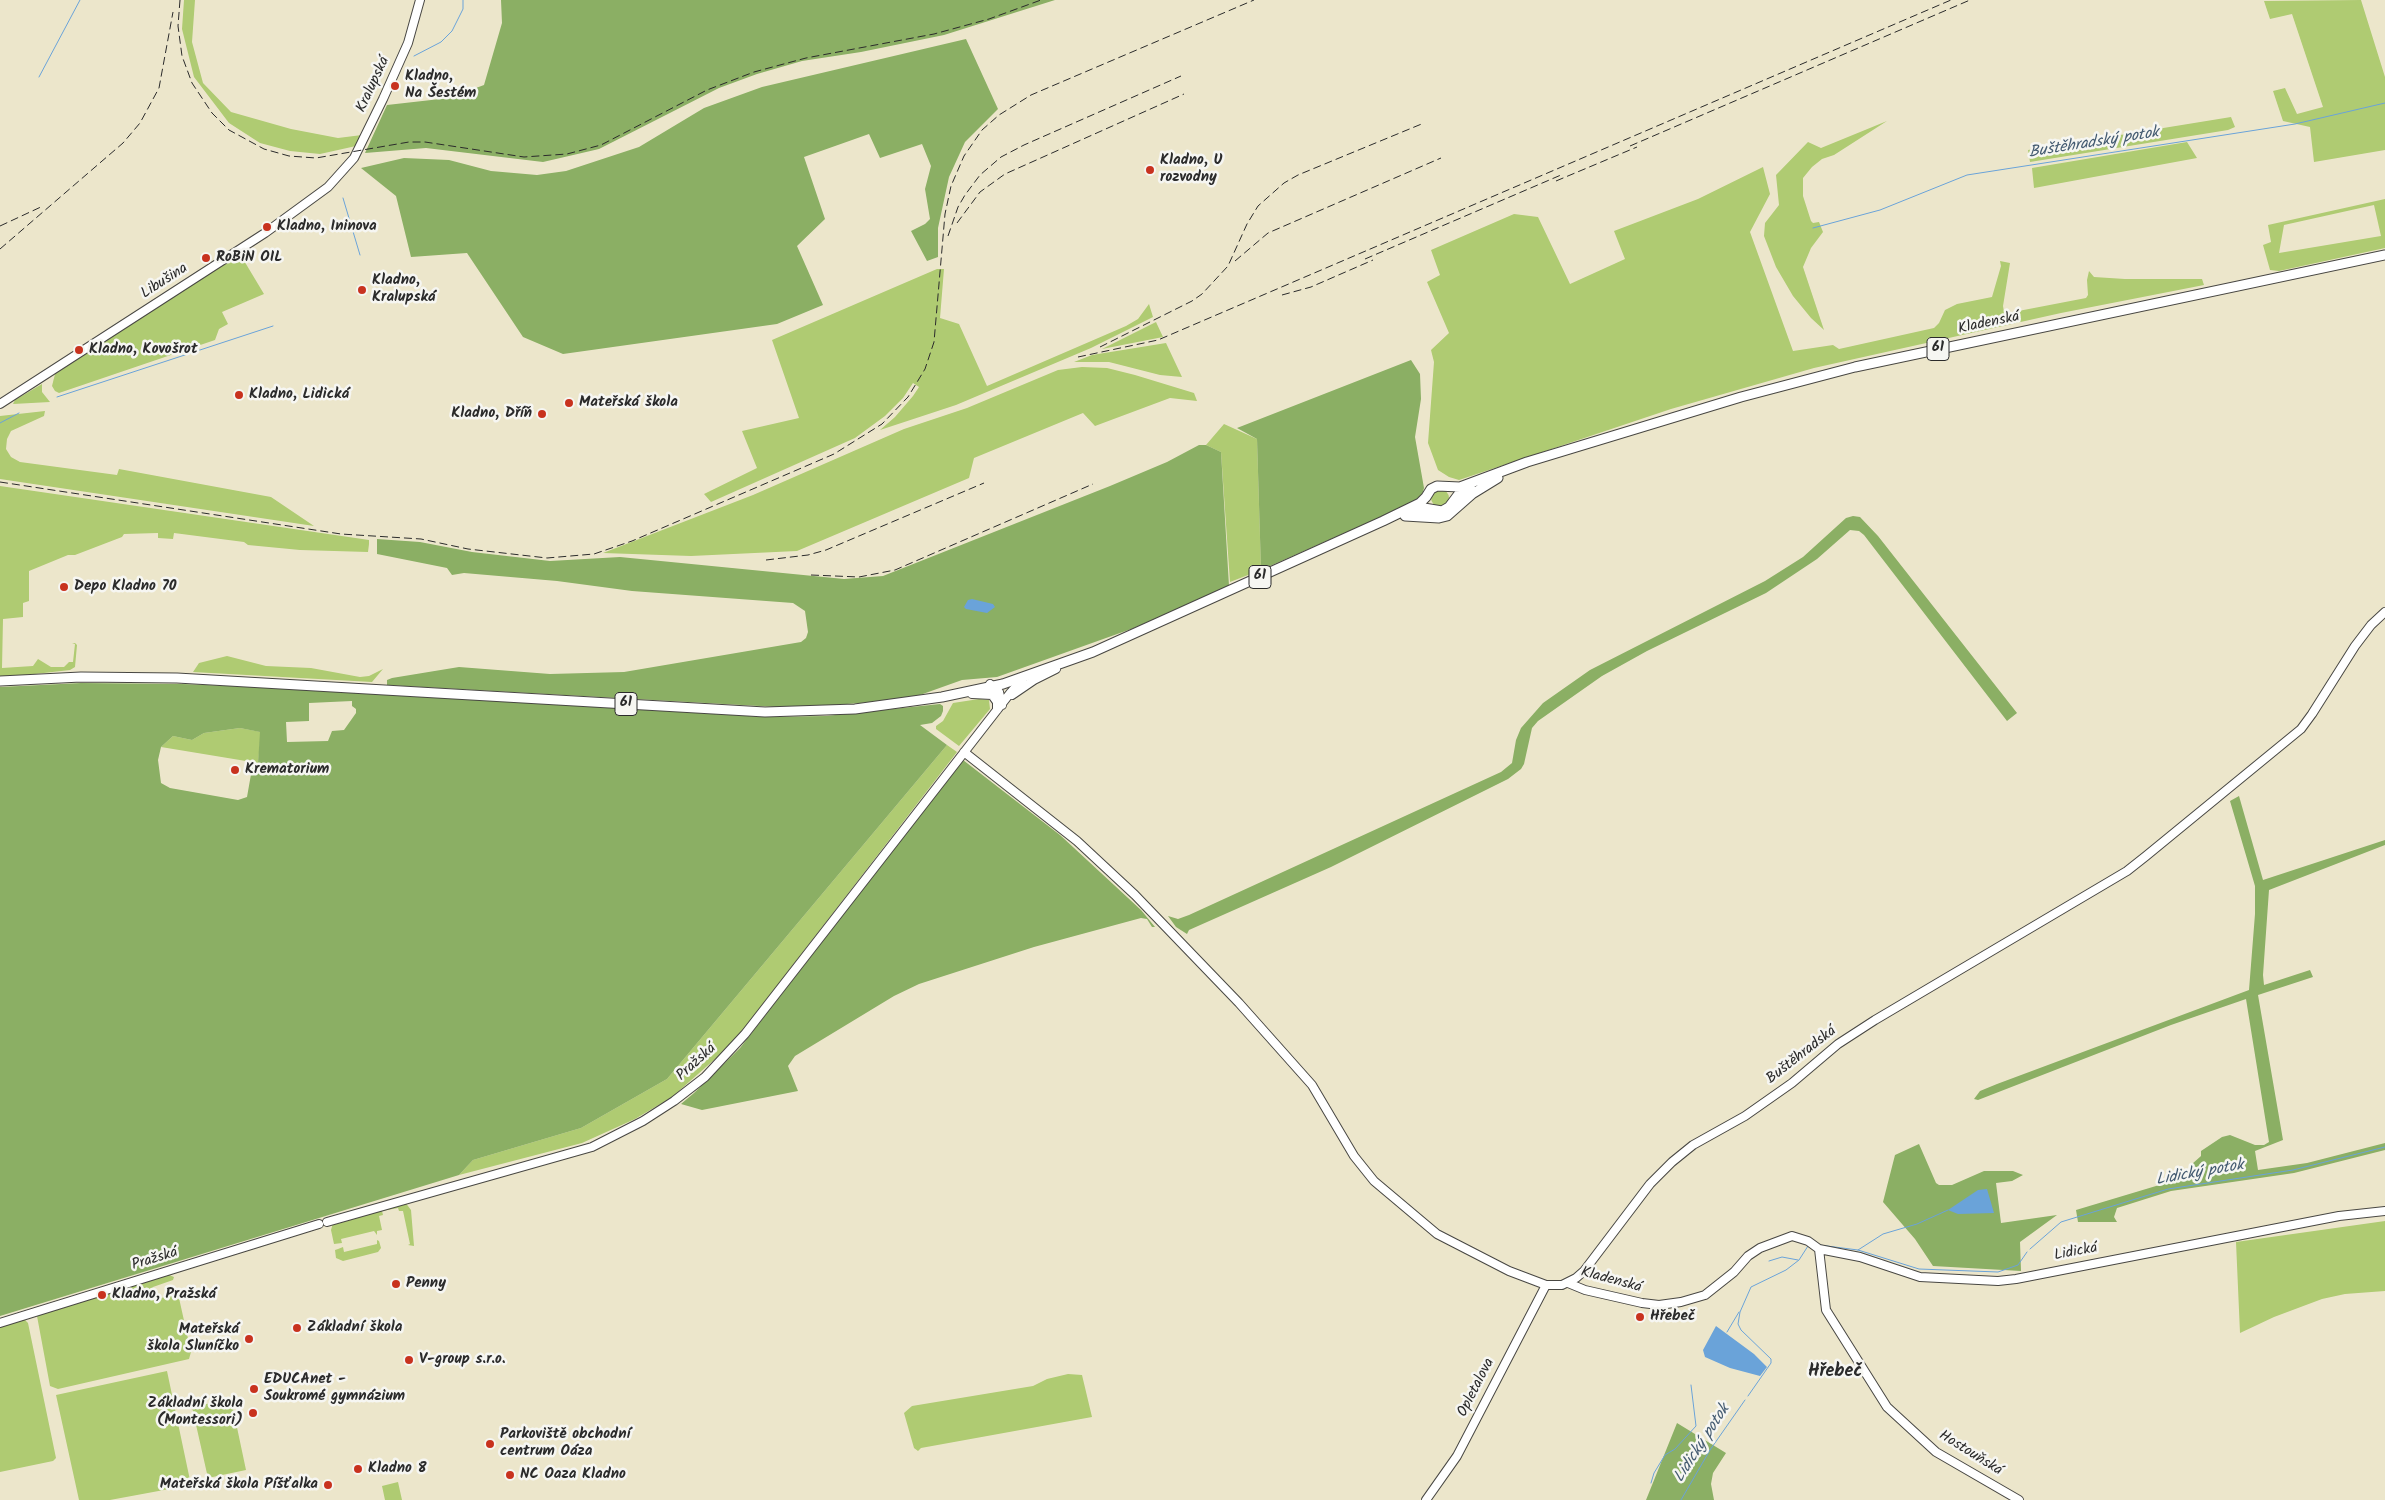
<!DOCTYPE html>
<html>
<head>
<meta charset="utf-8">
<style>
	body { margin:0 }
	canvas { display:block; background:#ece6cb }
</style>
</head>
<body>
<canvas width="2385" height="1500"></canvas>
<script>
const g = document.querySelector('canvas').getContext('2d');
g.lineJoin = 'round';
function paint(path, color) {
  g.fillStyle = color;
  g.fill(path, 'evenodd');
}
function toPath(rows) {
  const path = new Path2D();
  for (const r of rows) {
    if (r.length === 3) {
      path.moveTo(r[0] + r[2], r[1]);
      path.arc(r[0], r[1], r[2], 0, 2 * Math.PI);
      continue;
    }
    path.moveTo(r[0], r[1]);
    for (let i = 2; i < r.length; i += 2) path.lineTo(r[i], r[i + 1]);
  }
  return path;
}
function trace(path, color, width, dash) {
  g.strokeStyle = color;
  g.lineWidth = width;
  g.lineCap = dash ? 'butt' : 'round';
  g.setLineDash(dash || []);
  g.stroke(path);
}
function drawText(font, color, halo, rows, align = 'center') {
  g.font = font + ' Kalam,sans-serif';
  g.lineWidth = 5;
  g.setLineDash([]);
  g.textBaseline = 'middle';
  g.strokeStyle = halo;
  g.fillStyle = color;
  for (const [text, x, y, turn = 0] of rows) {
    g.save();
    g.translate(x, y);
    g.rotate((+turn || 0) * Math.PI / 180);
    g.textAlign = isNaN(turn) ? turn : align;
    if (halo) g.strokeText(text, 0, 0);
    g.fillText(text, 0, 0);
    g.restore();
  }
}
const green = toPath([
	[184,0,195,0,192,42,203,83,231,112,291,129,338,138,362,135,356,146,320,154,290,151,260,143,229,123,194,77,182,29],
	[2361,0,2385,77,2385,150,2314,162,2310,127,2283,121,2273,91,2285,88,2297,114,2323,107,2292,14,2270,19,2264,1],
	[2231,117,2235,127,2228,130,2030,162,2028,150],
	[1887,121,1834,155,1822,159,1812,167,1803,178,1803,196,1811,221,1813,223,1819,222,1823,232,1811,248,1803,267,1824,330,1811,318,1793,296,1776,267,1764,236,1765,223,1779,205,1776,175,1808,142,1821,148],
	[2187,142,2197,158,2034,188,2032,168],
	[1763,167,1770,194,1750,232,1793,351,1833,345,1839,349,1934,328,1939,323,1945,310,1957,304,1992,297,2001,266,2000,261,2010,263,2003,306,2004,312,2008,313,2086,298,2088,295,2087,280,2089,271,2094,277,2125,279,2202,279,2204,285,2061,313,1814,368,1671,409,1459,480,1449,477,1438,470,1428,443,1434,362,1431,350,1449,333,1427,282,1440,275,1431,250,1514,214,1538,217,1570,284,1625,259,1614,231,1698,199],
	[2385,199,2385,248,2279,271,2270,270,2263,245,2271,242,2268,225],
	[2374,205,2381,236,2279,253,2284,225],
	[240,254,264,294,222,312,228,324,219,329,215,340,59,393,55,391,52,386,55,374],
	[937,269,944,269,940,318,959,324,987,386,1126,326,1138,319,1149,304,1153,317,1091,348,956,405,880,430,895,417,913,396,919,387,913,383,903,398,885,416,855,438,711,502,704,494,757,468,742,431,799,418,772,340],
	[1156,322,1163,337,1102,349],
	[1166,343,1182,377,1160,375,1109,362,1074,362,1092,355],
	[1082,367,1107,368,1135,375,1194,393,1197,401,1170,398,1095,426,1083,413,974,458,969,478,797,551,691,556,603,553,753,495,904,429,967,408,1058,370],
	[42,384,42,392,50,402,13,404,15,400],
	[45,411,44,416,11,431,7,439,6,449,11,457,20,462,117,475,119,469,271,497,314,526,0,479,0,416],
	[1224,424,1257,439,1261,570,1230,582,1221,452,1206,445],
	[0,486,369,540,369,544,368,552,300,550,248,545,244,542,174,533,173,539,158,538,158,533,124,534,122,537,75,555,68,555,29,571,29,601,23,603,23,617,3,619,2,668,33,666,38,659,51,667,64,667,69,662,73,662,75,644,72,644,75,643,77,645,75,667,70,670,0,678],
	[1440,498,9],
	[227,656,266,666,311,668,360,677,369,676,383,669,372,682,193,672,199,663],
	[979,699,989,700,990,709,959,746,936,729,936,726,943,721,953,703],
	[240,728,261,732,258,763,161,747,173,736,192,740,204,733],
	[947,745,957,752,732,1044,672,1097,635,1119,582,1143,459,1175,473,1160,581,1128,667,1079],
	[405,1202,411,1210,414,1246,408,1245,410,1244,403,1211,399,1211,398,1208,382,1211,383,1215,379,1216,382,1230,377,1231,377,1235,374,1231,341,1239,342,1243,334,1244,331,1230,333,1223],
	[2385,1221,2385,1291,2345,1294,2322,1299,2274,1317,2240,1333,2236,1242],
	[377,1240,379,1241,381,1248,378,1252,343,1261,336,1258,335,1250,338,1249,343,1247,344,1252,377,1244],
	[167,1274,174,1277,173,1280,153,1287,156,1299,175,1295,179,1298,191,1352,189,1359,58,1389,50,1386,37,1316],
	[24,1319,28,1323,56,1458,53,1461,0,1472,0,1326],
	[167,1371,191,1485,110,1500,79,1500,56,1395],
	[1068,1374,1082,1375,1092,1417,921,1448,918,1451,914,1448,904,1413,912,1406,1033,1386,1047,1379],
	[231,1399,246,1470,208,1478,192,1407],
	[398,1482,402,1500,385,1500,382,1486]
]);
const forest = toPath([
	[501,0,1055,0,944,35,861,52,802,61,757,74,719,88,599,149,543,162,426,148,365,153,387,105,449,98,484,85,502,23],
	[966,39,998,109,965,142,949,177,938,228,938,257,927,261,911,231,925,224,930,219,925,189,931,166,922,144,880,158,869,134,804,157,825,219,797,246,823,305,777,324,563,354,523,337,467,253,411,257,396,196,361,168,404,158,449,160,491,171,537,175,566,171,639,147,704,108,762,87],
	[1411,360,1420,374,1421,399,1415,437,1424,488,1421,499,1261,570,1257,439,1237,428],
	[1199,445,1206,445,1221,452,1229,586,1134,628,997,677,962,680,920,695,886,701,795,708,387,685,387,680,392,678,459,667,550,674,624,672,801,642,806,638,808,632,805,611,793,603,632,591,557,581,464,573,452,575,447,568,377,554,377,539,420,542,472,552,550,561,620,557,844,579,883,576,1110,486,1167,462],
	[1853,516,1860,517,1878,536,2017,713,2007,721,1864,535,1859,531,1850,530,1817,559,1766,593,1647,651,1602,676,1538,721,1532,728,1524,764,1521,769,1508,779,1331,867,1189,930,1187,934,1176,927,1168,916,1178,919,1189,915,1501,772,1512,763,1516,740,1521,728,1543,703,1590,670,1765,581,1803,557,1846,518],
	[81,683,182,684,278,688,765,717,826,716,940,704,943,706,943,711,941,716,932,723,920,725,947,745,667,1079,581,1128,473,1160,459,1175,0,1316,0,687],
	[352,701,352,706,356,709,356,713,344,730,332,731,328,741,287,742,286,722,309,721,309,703],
	[240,728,260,732,258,763,253,763,247,797,238,800,170,788,161,783,158,760,161,747,173,736,192,740,204,733],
	[963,760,1060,835,1141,910,1155,927,1152,927,1147,919,1141,918,1034,947,919,984,894,996,795,1056,788,1066,798,1091,702,1110,681,1104,694,1093,740,1048],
	[2239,796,2263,880,2385,840,2385,845,2269,890,2263,975,2264,985,2310,970,2313,977,2258,995,2283,1140,2255,1151,2258,1170,2307,1163,2385,1143,2385,1150,2294,1173,2171,1191,2117,1208,2114,1217,2117,1222,2078,1222,2076,1210,2186,1177,2192,1164,2201,1156,2201,1151,2222,1137,2230,1135,2255,1145,2264,1145,2269,1142,2246,999,2171,1025,1978,1100,1974,1099,1980,1091,1997,1084,2249,990,2255,914,2255,886,2230,801],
	[1919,1144,1936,1183,1939,1185,1952,1185,1984,1171,2013,1171,2023,1175,2012,1181,1996,1183,2001,1223,2057,1215,2020,1242,2021,1271,1933,1266,1915,1239,1883,1202,1895,1155],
	[1677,1423,1726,1453,1713,1473,1711,1484,1714,1500,1646,1500]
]);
const water = toPath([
	[972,599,993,604,995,607,987,613,966,609,964,607,968,600],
	[1987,1189,1994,1213,1958,1214,1948,1210,1978,1190],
	[1716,1326,1754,1354,1767,1367,1760,1376,1730,1368,1705,1357,1703,1350]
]);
const stream = toPath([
	[414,56,441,42,452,31,463,9,463,0],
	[39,77,80,0],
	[343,198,360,255],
	[1813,228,1880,210,1967,175,2295,124,2385,103],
	[57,397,273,326],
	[0,423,19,413],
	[1819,1245,1858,1250,1919,1269,1998,1272,2018,1265,2027,1252],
	[2030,1249,2061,1222,2168,1189,2293,1170,2385,1147],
	[1858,1250,1883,1234,1917,1224,1948,1210],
	[1769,1261,1782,1257,1798,1260],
	[1727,1332,1739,1312],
	[1748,1396,1771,1363,1771,1359,1741,1330,1738,1324,1740,1312,1751,1287,1786,1270,1799,1260,1808,1246],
	[1651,1483,1654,1473,1665,1455,1675,1449,1696,1426,1691,1385],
	[1681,1500,1710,1450,1745,1400]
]);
const secondary = toPath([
	[0,404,265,233,328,187,354,158,383,99,408,43,420,0],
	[990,684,999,692,1002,705],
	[972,694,992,695,997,702,997,710],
	[1012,695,1034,680,1056,669],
	[964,752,1077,841,1135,895,1239,1003,1312,1085,1354,1156,1374,1181,1437,1234,1509,1271,1546,1285,1562,1285,1576,1278,1584,1271,1650,1184,1672,1162,1693,1145,1745,1116,1792,1083,1838,1044,1875,1020,2127,871,2146,856,2301,729,2312,714,2355,646,2371,625,2385,612],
	[327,1222,592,1147,643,1121,674,1101,705,1077,745,1034,1011,692,1024,677],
	[1819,1249,1826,1310,1887,1407,1936,1452,2019,1500],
	[1568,1283,1585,1290,1642,1303,1659,1305,1681,1302,1705,1295,1734,1272,1748,1256,1760,1248,1792,1236,1808,1241,1819,1249,1860,1257,1920,1277,1998,1281,2016,1279,2339,1216,2385,1211],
	[0,1323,319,1224],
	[1426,1500,1457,1456,1546,1285]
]);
const primary = toPath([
	[1412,511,1424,508,1442,511,1449,507,1458,495,1471,489],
	[1405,516,1439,518,1447,516,1472,494,1498,478],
	[0,681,81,677,177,678,765,712,855,709,942,697,1003,684,1093,652,1383,521,1420,503,1426,497,1431,489,1437,486,1460,487,1527,462,1741,397,1855,367,2385,255]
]);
const rail = toPath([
	[180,0,178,26,182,56,192,83,212,113,229,130,264,149,289,156,316,158,409,142,425,142,524,157,567,154,601,145,707,90,754,72,806,58,934,34,989,19,1041,0],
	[1630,146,1970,0],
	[1556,181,1637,147],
	[957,223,980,192,1005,174,1184,94],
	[0,226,43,206],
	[948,236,958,207,965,195,980,175,1001,157,1024,145,1181,76],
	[0,249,123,143,140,123,159,88,173,12],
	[1365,259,1561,175],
	[1235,261,1268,233,1441,158],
	[1282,295,1311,287,1373,260],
	[1100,347,1192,301,1202,294,1228,266,1247,224,1258,206,1284,183,1298,175,1424,123],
	[1078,357,1158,340,1951,0],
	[0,482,341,534,421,539,468,549,547,558,594,554,632,541,834,454,882,424,908,397,925,369,934,342,945,214,951,186,964,156,982,130,999,115,1031,95,1254,0],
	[766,560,808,555,826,550,984,483],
	[811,575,859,577,895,570,1093,484]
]);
const markers = [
	[395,86,5,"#c8321e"],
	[1150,170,5,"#c8321e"],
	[267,227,5,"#c8321e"],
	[206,258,5,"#c8321e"],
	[362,290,5,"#c8321e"],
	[79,350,5,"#c8321e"],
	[239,395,5,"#c8321e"],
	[569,403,5,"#c8321e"],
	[542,414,5,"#c8321e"],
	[64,587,5,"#c8321e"],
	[235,770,5,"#c8321e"],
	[396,1284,5,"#c8321e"],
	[102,1295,5,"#c8321e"],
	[1640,1317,5,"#c8321e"],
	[297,1328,5,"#c8321e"],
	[249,1339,5,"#c8321e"],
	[409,1360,5,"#c8321e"],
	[254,1389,5,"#c8321e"],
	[253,1413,5,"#c8321e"],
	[490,1444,5,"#c8321e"],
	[358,1469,5,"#c8321e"],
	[510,1475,5,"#c8321e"],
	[328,1485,5,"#c8321e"]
];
const shields = [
	[1938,349,22],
	[1260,577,22],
	[626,704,22]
];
const shieldNames = [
	["61",1938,349],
	["61",1260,577],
	["61",626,704]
];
const poiNames = [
	["Kladno,",405,77],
	["Na Šestém",405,94],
	["Kladno, U",1160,161],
	["rozvodny",1160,178],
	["Kladno, Ininova",277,227],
	["RoBiN OIL",216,258],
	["Kladno,",372,281],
	["Kralupská",372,298],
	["Kladno, Kovošrot",89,350],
	["Kladno, Lidická",249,395],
	["Mateřská škola",579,403],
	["Kladno, Dříň",532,414,"right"],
	["Depo Kladno 70",74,587],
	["Krematorium",245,770],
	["Penny",406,1284],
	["Kladno, Pražská",112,1295],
	["Hřebeč",1650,1317],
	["Základní škola",307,1328],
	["Mateřská",239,1330,"right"],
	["škola Sluníčko",239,1347,"right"],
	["V-group s.r.o.",419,1360],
	["EDUCAnet -",264,1380],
	["Soukromé gymnázium",264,1397],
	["Základní škola",243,1404,"right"],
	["(Montessori)",243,1421,"right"],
	["Parkoviště obchodní",500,1435],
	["centrum Oáza",500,1452],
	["Kladno 8",368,1469],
	["NC Oaza Kladno",520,1475],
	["Mateřská škola Píšťalka",318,1485,"right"]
];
const streetNames = [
	["Kralupská",374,85,-65],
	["Libušina",165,282,-33],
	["Kladenská",1989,324,-12],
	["Buštěhradská",1802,1056,-38],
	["Pražská",697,1063,-42],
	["Lidická",2076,1253,-11],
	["Pražská",155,1260,-17],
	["Kladenská",1611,1281,15],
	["Opletalova",1477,1388,-63],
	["Hostouňská",1970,1454,32]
];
const waterNames = [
	["Buštěhradský potok",2094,144,-9],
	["Lidický potok",2200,1174,-10],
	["Lidický potok",1703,1444,-57]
];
const quarterNames = [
	["Hřebeč",1835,1373]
];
paint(green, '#afcb72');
paint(forest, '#8baf64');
paint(water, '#6aa3d9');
trace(stream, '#6aa3d9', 1);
trace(secondary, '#484743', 10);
trace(primary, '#484743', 11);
trace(secondary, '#fff', 8);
trace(primary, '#fff', 9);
trace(rail, '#2b2b2b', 1, [8, 4]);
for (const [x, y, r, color] of markers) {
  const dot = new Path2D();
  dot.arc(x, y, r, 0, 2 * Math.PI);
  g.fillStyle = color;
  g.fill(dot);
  trace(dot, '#f6f6f2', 2);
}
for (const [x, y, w] of shields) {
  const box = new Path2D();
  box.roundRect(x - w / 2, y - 11.5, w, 23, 4);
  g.fillStyle = '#f6f6f2';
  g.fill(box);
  trace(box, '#2b2b2b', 1);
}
drawText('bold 14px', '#2b2b2b', null, shieldNames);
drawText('bold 15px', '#2b2b2b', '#f6f6f2', poiNames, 'left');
drawText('15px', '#2b2b2b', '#f6f6f2', streetNames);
drawText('italic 16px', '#445b71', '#f6f6f2', waterNames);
drawText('bold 18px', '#2b2b2b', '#f6f6f2', quarterNames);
</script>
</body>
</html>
